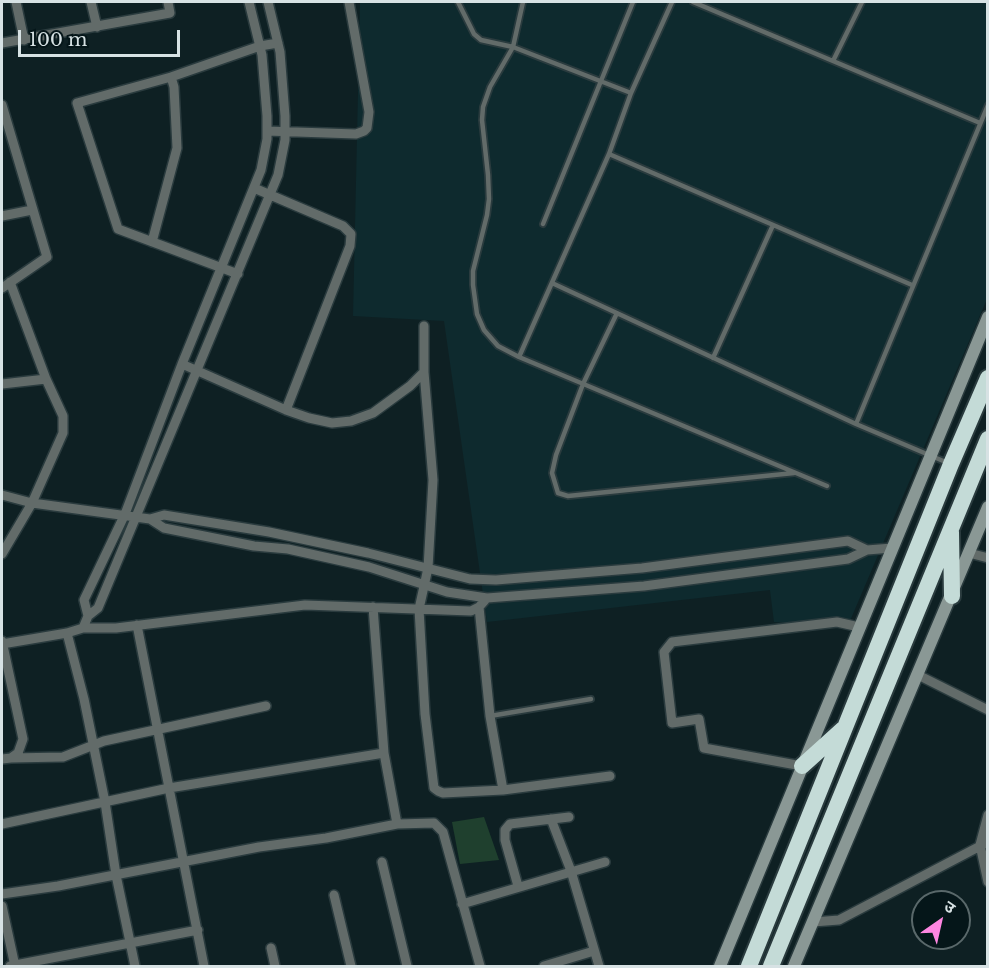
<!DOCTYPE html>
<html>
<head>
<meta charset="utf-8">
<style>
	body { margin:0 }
	#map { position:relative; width:989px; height:968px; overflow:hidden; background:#0e2023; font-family:"Libre Baskerville","Noto Sans Devanagari",serif }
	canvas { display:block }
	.frame { position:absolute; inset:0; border:3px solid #d7e2e4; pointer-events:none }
	.north { position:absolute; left:911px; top:890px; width:60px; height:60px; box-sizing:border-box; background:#051619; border:2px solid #59686a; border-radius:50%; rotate:34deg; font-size:16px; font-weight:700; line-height:24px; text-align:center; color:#d7e2e4 }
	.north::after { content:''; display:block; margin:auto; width:21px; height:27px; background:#fe86e1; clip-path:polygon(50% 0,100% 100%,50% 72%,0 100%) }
	.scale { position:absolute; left:18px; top:30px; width:162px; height:27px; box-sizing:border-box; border:3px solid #d7e2e4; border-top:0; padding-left:8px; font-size:18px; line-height:21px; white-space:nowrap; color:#d7e2e4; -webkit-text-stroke:4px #051619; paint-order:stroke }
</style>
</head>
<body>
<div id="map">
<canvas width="989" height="968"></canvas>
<div class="frame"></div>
<div class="north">उ</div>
<div class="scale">100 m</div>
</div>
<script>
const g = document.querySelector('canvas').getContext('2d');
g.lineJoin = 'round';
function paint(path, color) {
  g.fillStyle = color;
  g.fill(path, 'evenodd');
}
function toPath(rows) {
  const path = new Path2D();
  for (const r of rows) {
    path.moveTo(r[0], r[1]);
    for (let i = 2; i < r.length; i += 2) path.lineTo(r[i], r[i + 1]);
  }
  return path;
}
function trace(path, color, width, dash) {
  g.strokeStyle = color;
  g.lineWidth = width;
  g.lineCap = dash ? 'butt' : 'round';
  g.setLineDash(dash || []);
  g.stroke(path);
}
const built = toPath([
	[360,2,987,2,987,299,847,628,774,622,770,590,487,622,444,321,353,316]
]);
const green = toPath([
	[484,817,499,860,460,864,452,822]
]);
const lane = toPath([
	[458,2,474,34,481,40,513,47,631,93],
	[523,2,513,47,490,87,483,107,482,120,488,175,489,199,487,215,473,271,473,285,477,314,484,330,498,346,519,357,827,486],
	[693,2,980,123],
	[833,61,862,2],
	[609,154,912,285],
	[543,224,633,2],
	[552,283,856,424,948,463],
	[617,313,583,384,556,455,552,473,558,493,568,496,794,473],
	[519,357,609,154,631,93,672,2],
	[713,358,773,225],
	[856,424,988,105],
	[490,716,591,699]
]);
const street = toPath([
	[16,2,24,40],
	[91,2,97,27],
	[2,43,170,13,168,2],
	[2,105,47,257,2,288],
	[267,131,356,134,364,131,367,128,369,112,349,2],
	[254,188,343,226,351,234,350,246,286,410],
	[2,216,32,210],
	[152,242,177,148,174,87,171,77],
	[238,274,118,229,77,103,171,77,260,46,278,43],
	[424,326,424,372,433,480,428,568,419,609,425,714,434,788,438,791,443,793,503,790,610,776],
	[182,364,286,410,309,418,332,423,351,421,373,413,410,386,424,372],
	[2,384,46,379,10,282],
	[2,495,32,503,150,519,164,528,254,546,288,549,369,567,447,592,487,598,644,586,848,559,867,550,892,548],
	[150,519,164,515,269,532,368,553,470,579,496,580,642,568,848,541,867,550],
	[969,553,988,558],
	[2,554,32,503,63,433,63,416,46,379],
	[373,607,384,753,397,824],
	[479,607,490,716,503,790],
	[88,616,84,600,125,514,182,364,261,170,267,139,267,116,262,55,249,2],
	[137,625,204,966],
	[83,628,88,616,98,608,278,175,285,140,285,116,280,52,268,2],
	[67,633,84,699,105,802,116,875,135,966],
	[2,641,23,739,18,753,11,758,2,759],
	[2,644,67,633,83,628,116,628,305,605,471,611,479,607,487,598],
	[918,675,988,710],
	[11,758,63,757,104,741,266,706],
	[802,766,704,748,699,719,672,723,664,652,672,642,837,622,859,627],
	[988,815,980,845,988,882],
	[551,819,571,871,599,966],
	[2,824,169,788,384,753],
	[382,862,407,966],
	[518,886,505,840,505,830,510,824,569,817],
	[2,894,58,886,259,847,326,838,397,824,434,823,443,832,480,966],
	[334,895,351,966],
	[462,904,605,862],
	[2,906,15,966],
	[813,922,839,920,988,842],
	[271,948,275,966],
	[10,966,198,930],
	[544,966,594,951]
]);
const secondary = toPath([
	[720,966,988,317],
	[794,966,988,507]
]);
const highway = toPath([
	[951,532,952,596],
	[802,766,843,729],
	[749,966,951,464,988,378],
	[771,966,988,439]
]);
paint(built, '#0e2a2e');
paint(green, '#1f402e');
trace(lane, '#2a3b3e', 8);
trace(street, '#2a3b3e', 12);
trace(secondary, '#2a3b3e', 15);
trace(highway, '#2a3b3e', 20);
trace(lane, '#626b69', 4.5);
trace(street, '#626b69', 9);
trace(secondary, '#8a9895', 12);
trace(highway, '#c4dbd7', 16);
</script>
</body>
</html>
